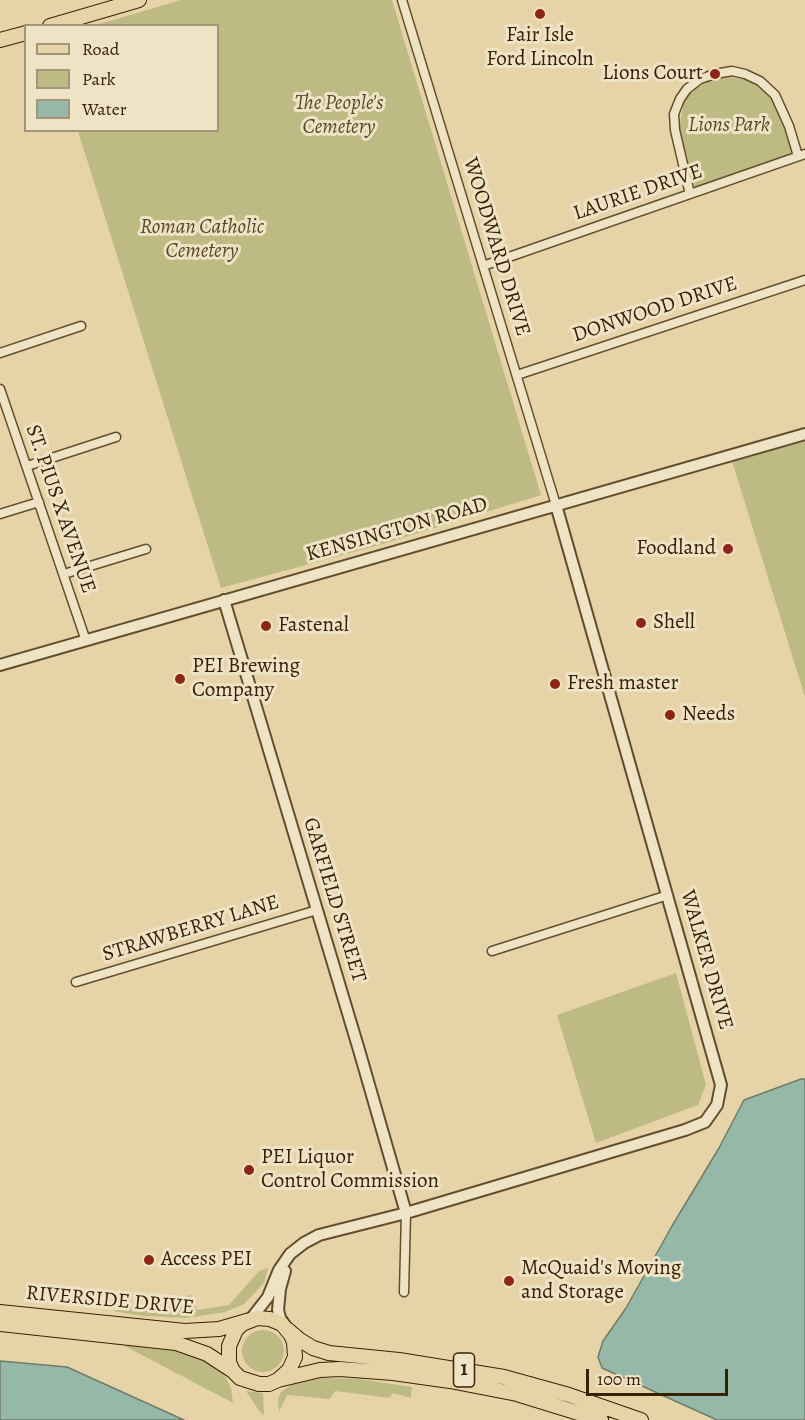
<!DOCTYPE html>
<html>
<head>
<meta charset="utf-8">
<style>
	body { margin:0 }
	#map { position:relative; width:805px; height:1420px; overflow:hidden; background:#e6d4a8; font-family:Alegreya,serif }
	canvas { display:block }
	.legend { position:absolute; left:24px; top:24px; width:195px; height:108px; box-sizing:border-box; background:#efe3c6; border:2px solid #a59578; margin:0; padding:8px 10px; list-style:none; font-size:18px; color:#372103 }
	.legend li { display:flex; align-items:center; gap:12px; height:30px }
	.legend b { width:30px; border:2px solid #a59578 }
	.scale { position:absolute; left:586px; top:1369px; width:142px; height:27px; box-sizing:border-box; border:3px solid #372103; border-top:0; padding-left:8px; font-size:18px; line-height:21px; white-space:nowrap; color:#372103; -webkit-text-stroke:4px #efe3c6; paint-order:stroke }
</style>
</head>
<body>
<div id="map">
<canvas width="805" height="1420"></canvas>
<ul class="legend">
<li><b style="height:8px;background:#e6d4a8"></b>Road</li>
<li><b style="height:16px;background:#bdbb83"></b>Park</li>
<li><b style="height:16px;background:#96b8a9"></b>Water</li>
</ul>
<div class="scale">100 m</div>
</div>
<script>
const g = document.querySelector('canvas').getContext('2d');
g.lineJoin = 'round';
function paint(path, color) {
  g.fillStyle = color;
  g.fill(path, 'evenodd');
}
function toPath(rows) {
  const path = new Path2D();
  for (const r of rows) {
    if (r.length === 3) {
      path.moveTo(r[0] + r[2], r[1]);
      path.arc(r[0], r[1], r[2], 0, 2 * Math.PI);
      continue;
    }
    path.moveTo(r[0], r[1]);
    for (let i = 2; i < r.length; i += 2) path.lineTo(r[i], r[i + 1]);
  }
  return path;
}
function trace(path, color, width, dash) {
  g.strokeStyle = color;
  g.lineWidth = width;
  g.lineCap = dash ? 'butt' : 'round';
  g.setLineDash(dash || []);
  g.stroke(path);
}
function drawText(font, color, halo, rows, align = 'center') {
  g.font = font + ' Alegreya,serif';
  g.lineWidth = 6;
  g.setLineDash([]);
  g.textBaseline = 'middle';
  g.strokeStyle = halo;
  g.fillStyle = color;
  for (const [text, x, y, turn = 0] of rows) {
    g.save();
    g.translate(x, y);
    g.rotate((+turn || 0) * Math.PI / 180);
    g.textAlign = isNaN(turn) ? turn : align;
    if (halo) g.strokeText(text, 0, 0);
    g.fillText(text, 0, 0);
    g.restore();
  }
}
const green = toPath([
	[181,0,392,0,541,495,383,544,221,588,78,131,218,130,218,26,96,25],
	[730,77,743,79,757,85,771,97,785,127,792,154,695,188,679,129,684,101,691,92,702,84,716,78],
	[805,441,805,697,732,461],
	[676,973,706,1085,698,1105,596,1143,557,1015],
	[268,1268,264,1283,244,1304,225,1312,187,1318,143,1316,113,1311,191,1295,197,1310,229,1305,259,1271],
	[263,1351,21],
	[123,1345,164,1348,194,1354,213,1364,224,1374,231,1388,233,1403],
	[322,1378,358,1379,412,1387,411,1398,393,1393,390,1398,335,1391,330,1399,287,1395,279,1412,278,1399,281,1392,291,1385],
	[246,1391,263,1393,264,1415,260,1412]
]);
const water = toPath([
	[801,1079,805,1079,805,1420,717,1420,602,1368,598,1357,603,1341,626,1308,672,1226,719,1148,744,1100,801,1079],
	[0,1361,67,1367,184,1420,0,1420,0,1361]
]);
const minor = toPath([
	[402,0,556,505],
	[690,194,675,130,674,114,680,99,687,89,700,79,715,74,732,71,745,74,760,81,775,95,789,126,798,156],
	[483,266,805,154],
	[0,353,81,326],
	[517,375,805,280],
	[0,389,86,641],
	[27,466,116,437],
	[0,514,39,502],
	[64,574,146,549],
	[492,951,668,895],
	[76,982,317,910],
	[404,1292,406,1213]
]);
const tertiary = toPath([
	[224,600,359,1050,406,1213],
	[0,665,805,434],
	[285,1271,280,1289,278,1310,280,1318,286,1327],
	[250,1320,268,1297,279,1270,290,1254,304,1243,319,1235,406,1213,685,1130,705,1122,717,1105,721,1085,556,505]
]);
const primary = toPath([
	[50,26,139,0],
	[0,40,26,33]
]);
const trunk = toPath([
	[0,1312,185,1331,219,1329,250,1320],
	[257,1318,270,1319,282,1324,291,1335,294,1342,295,1357,289,1370,278,1380,269,1384,259,1384,240,1378,233,1371,229,1362,229,1346,236,1330,242,1324,257,1318],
	[0,1324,176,1343,207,1354,233,1371],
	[287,1329,300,1340,313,1348,329,1353,399,1360,504,1377,569,1395,641,1420],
	[278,1380,320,1370,340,1369,393,1373,450,1381,517,1394,601,1420]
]);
const markers = [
	[540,14,6,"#8f2418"],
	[715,74,6,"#8f2418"],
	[728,549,6,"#8f2418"],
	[641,623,6,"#8f2418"],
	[266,626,6,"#8f2418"],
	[180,679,6,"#8f2418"],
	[555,684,6,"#8f2418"],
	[670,715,6,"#8f2418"],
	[249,1170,6,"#8f2418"],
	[149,1260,6,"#8f2418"],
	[509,1281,6,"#8f2418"]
];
const shields = [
	[464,1370,21]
];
const shieldNames = [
	["1",464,1370]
];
const poiNames = [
	["Fair Isle",540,36,"center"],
	["Ford Lincoln",540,60,"center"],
	["Lions Court",703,74,"right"],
	["Foodland",716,549,"right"],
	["Shell",653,623],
	["Fastenal",278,626],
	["PEI Brewing",192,667],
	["Company",192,691],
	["Fresh master",567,684],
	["Needs",682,715],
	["PEI Liquor",261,1158],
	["Control Commission",261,1182],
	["Access PEI",161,1260],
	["McQuaid's Moving",521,1269],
	["and Storage",521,1293]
];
const parkNames = [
	["The People's",339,104],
	["Cemetery",339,128],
	["Lions Park",729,126],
	["Roman Catholic",202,228],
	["Cemetery",202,252]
];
const streetNames = [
	["LAURIE DRIVE",638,193,-19],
	["WOODWARD DRIVE",496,247,73],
	["DONWOOD DRIVE",655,310,-18],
	["ST. PIUS X AVENUE",60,509,71],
	["KENSINGTON ROAD",397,530,-16],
	["GARFIELD STREET",334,900,73],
	["STRAWBERRY LANE",191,929,-17],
	["WALKER DRIVE",706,960,74],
	["RIVERSIDE DRIVE",110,1301,5]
];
paint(green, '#bdbb83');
paint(water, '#96b8a9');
trace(water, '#707c67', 1.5);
trace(minor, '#634e2c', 11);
trace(tertiary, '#634e2c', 14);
trace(primary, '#372103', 16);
trace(trunk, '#372103', 16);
trace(minor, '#efe3c6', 8);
trace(tertiary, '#efe3c6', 10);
trace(primary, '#e6d4a8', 14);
trace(trunk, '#e6d4a8', 14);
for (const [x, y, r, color] of markers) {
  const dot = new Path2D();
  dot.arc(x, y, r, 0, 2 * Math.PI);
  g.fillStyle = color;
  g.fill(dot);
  trace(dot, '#efe3c6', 2);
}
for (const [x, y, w] of shields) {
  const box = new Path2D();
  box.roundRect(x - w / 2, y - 17, w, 34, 4.5);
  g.fillStyle = '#efe3c6';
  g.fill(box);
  trace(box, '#372103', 1.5);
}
drawText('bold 20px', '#372103', null, shieldNames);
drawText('21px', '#372103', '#efe3c6', poiNames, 'left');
drawText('italic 21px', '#584823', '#efe3c6', parkNames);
drawText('21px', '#372103', '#efe3c6', streetNames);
</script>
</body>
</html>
